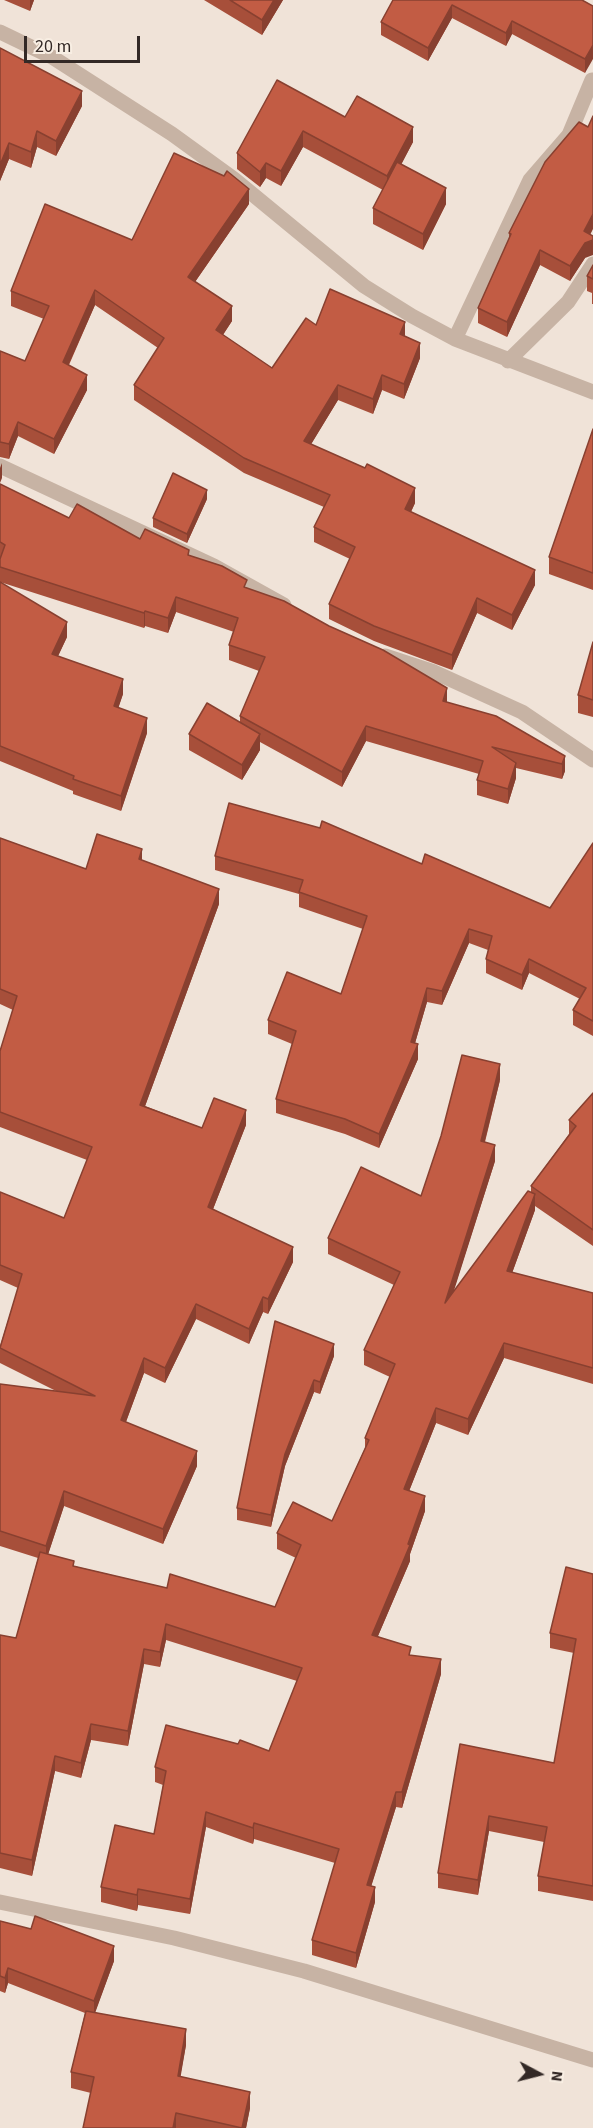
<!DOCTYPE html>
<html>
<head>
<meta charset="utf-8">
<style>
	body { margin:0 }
	#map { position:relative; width:593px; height:2128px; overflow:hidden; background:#f0e3d8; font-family:"Source Sans 3",sans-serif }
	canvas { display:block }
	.north { position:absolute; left:509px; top:2044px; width:60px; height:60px; -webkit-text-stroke:4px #f8eee3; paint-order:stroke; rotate:97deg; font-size:16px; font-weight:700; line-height:24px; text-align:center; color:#332926 }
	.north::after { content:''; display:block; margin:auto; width:21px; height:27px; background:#332926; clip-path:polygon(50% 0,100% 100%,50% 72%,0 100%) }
	.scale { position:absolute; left:24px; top:36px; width:116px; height:27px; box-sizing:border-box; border:3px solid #332926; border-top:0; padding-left:8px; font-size:18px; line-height:21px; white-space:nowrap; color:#332926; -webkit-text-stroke:4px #f8eee3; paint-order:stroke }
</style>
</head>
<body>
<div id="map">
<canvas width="593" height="2128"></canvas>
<div class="north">N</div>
<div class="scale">20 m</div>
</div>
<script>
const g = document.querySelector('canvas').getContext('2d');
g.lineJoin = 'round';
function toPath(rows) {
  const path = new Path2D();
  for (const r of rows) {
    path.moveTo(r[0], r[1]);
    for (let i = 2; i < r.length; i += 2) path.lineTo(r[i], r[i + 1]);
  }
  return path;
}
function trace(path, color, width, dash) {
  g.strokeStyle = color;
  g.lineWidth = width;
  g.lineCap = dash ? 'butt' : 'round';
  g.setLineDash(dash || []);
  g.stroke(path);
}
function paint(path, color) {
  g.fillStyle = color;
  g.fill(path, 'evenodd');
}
const minor = toPath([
	[0,32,52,57,172,134,234,179,364,286,412,316,455,339,593,392],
	[455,339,530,180,569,135,592,80],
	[508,361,568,302,593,264],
	[0,466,214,566,284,605],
	[385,656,434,672,522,712,593,760],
	[0,1902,174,1938,304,1971,593,2060]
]);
const wall = toPath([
	[4,0,34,0,30,11],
	[204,0,283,0,262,35],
	[393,0,593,6,585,73,512,34,506,46,452,18,428,61,381,35,381,22],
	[0,48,82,106,56,156,37,147,31,168,9,159,0,181],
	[345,117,413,142,401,164,446,204,423,250,373,224,373,208,383,190,303,147,281,186,266,178,260,187,237,169,237,153],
	[249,204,195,282,232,321,223,335,272,368,316,325,405,337,420,358,404,399,382,390,373,414,338,400,311,444,415,503,411,512,535,585,512,630,477,613,452,670,374,641,329,619,329,604,350,559,314,542,314,527,324,507,244,473,134,400,134,385,158,348,95,305,69,365,87,390,54,454,18,436,9,459,0,457,0,351,25,361,44,319,11,306,11,291,132,240],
	[509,233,590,234,585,258,570,281,540,265,507,337,478,323,478,308,509,239],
	[593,265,593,304,592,304,592,293,587,291,587,276],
	[593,429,593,590,549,574,549,557],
	[0,484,69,518,140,539,189,555,447,702,565,756,565,771,562,779,516,768,516,778,508,804,477,795,477,780,479,774,366,741,342,787,260,742,260,750,242,780,189,750,189,734,240,723,240,716,259,671,229,660,229,645,234,632,176,612,168,633,145,626,144,628,0,582],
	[207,499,187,543,153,527,153,518],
	[0,582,67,637,58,656,123,694,118,708,147,733,121,811,73,794,73,791,0,761],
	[593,642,593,717,578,713,578,695],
	[0,838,86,869,142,860,219,904,145,1106,202,1128,246,1125,213,1209,293,1262,268,1314,263,1312,249,1344,196,1319,165,1383,144,1373,126,1422,197,1466,163,1544,64,1506,48,1554,74,1566,167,1588,275,1607,296,1558,277,1549,277,1533,332,1521,365,1448,365,1438,390,1377,364,1365,364,1350,394,1285,328,1254,328,1238,421,1196,500,1080,485,1142,495,1161,453,1292,531,1192,531,1186,569,1134,569,1120,593,1093,593,1246,535,1206,535,1210,512,1273,593,1293,593,1384,504,1358,468,1435,436,1423,409,1491,425,1511,410,1554,410,1561,378,1636,411,1656,441,1674,402,1808,396,1807,371,1886,375,1902,356,1968,312,1955,312,1940,335,1863,254,1839,253,1844,206,1827,190,1914,138,1905,137,1911,101,1902,101,1887,154,1834,163,1785,155,1782,155,1767,238,1744,269,1751,297,1681,166,1640,160,1667,144,1664,128,1746,91,1740,81,1778,55,1771,32,1876,0,1868,0,1635,16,1638,38,1558,0,1546,0,1384,56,1391,0,1363,0,1346,18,1288,0,1280,0,1192,64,1218,87,1160,0,1127,0,1051,13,1010,0,1004],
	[593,843,593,1036,573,1025,573,1010,580,999,529,973,522,990,486,973,486,959,488,950,469,943,442,1005,427,1002,415,1043,418,1059,379,1148,345,1134,276,1113,276,1099,292,1044,268,1034,268,1020,341,994,363,929,299,907,299,894,215,870,215,856,422,864,550,908],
	[275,1321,334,1356,320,1394,314,1392,285,1466,271,1527,237,1520,237,1508],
	[593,1574,593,1901,538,1891,538,1876,544,1842,489,1831,478,1895,438,1888,438,1873,460,1744,554,1763,574,1653,550,1648,550,1633],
	[0,1921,114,1961,95,2012,186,2045,180,2077,250,2108,246,2128,83,2128,91,2093,71,2088,71,2072,85,2013,8,1983,5,1993,0,1991]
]);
const shadedWall = toPath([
	[30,0,34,0,30,11],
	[274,0,283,0,262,35,262,20],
	[452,5,452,18,428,61,428,48],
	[512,21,512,34,506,46,506,33],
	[593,45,593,59,585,73,585,59],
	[82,91,82,106,56,156,56,141],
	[413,127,413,142,387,192,387,176],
	[37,131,37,147,31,168,31,152],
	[303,131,303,147,281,186,281,171],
	[9,143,9,159,0,181,0,165],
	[266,163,266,178,260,187,260,172],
	[446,188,446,204,423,250,423,234],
	[249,189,249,204,188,292,188,277],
	[593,214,593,229,586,243,593,240,593,255,585,258,570,281,570,266,584,231],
	[540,250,540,265,507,337,507,322],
	[95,290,95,305,63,377,63,362],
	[232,306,232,321,216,345,216,330],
	[405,322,405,337,400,334],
	[420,343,420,358,404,399,404,384],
	[87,375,87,390,54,454,54,439],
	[382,375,382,390,373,414,373,399],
	[338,385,338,400,304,456,304,441],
	[18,422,18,436,9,459,9,444],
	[2,463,2,478,0,483,0,468],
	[415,488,415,503,405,524,405,509],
	[207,490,207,499,187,543,187,534],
	[535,570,535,585,512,630,512,615],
	[176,597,176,612,168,633,168,618],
	[477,598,477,613,452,670,452,655],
	[145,611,145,626,144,628,144,613],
	[67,622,67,637,52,669,52,654],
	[123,679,123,694,114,721,114,706],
	[447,688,447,703,443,701],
	[147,718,147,733,121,811,121,796],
	[366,726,366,741,342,787,342,772],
	[260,734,260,750,242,780,242,765],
	[565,756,565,771,562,779,562,764],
	[516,763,516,778,508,804,508,789],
	[142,849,142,864,139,859],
	[219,889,219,904,140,1120,140,1105],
	[469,929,469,943,442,1005,442,991],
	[529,959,529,973,522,990,522,975],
	[427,988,427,1002,411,1057,411,1042],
	[418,1044,418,1059,379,1148,379,1134],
	[500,1064,500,1080,481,1156,481,1141],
	[246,1110,246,1125,208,1222,208,1207],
	[495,1145,495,1161,445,1319,445,1303],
	[535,1194,535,1210,507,1287,507,1271],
	[293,1247,293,1262,268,1314,268,1299],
	[263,1297,263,1312,249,1344,249,1329],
	[196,1304,196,1319,165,1383,165,1368],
	[504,1343,504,1358,468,1435,468,1419],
	[334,1344,334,1356,320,1394,320,1382],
	[144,1358,144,1373,121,1435,121,1420],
	[314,1380,314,1392,285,1466,271,1527,271,1515,285,1454],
	[436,1408,436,1423,404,1504,404,1489],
	[197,1451,197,1466,163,1544,163,1529],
	[64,1491,64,1506,46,1561,46,1546],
	[425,1496,425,1511,410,1554,410,1561,372,1650,372,1635,408,1544],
	[166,1624,166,1640,160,1667,160,1652],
	[144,1649,144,1664,128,1746,128,1731],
	[441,1659,441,1674,402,1808,402,1792],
	[91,1724,91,1740,81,1778,81,1763],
	[55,1756,55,1771,32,1876,32,1860],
	[396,1792,396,1807,367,1900,367,1885],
	[206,1812,206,1827,190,1914,190,1899],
	[489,1816,489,1831,478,1895,478,1880],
	[254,1823,254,1839,253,1844,253,1828],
	[375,1887,375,1902,356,1968,356,1953],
	[138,1889,138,1905,137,1911,137,1895],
	[114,1946,114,1961,94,2016,94,2001],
	[8,1968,8,1983,5,1993,5,1978],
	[186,2029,186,2045,178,2092,178,2076],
	[250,2092,250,2108,246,2128,242,2128],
	[176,2113,176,2128,173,2128]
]);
const building = toPath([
	[230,0,274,0,262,20,230,0],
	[393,0,582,0,593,6,593,45,585,59,512,21,506,33,452,5,428,48,381,22,393,0],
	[0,48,82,91,56,141,37,131,31,152,9,143,0,165,0,48],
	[277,80,345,117,357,96,413,127,387,176,303,131,281,171,266,163,260,172,237,153,277,80],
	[593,116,593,214,584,231,593,236,593,240,585,243,570,266,540,250,507,322,478,308,511,234,509,233,545,162,579,122,588,127,593,116],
	[174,153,224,176,227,171,249,189,188,277,232,306,216,330,272,368,306,318,316,325,330,289,405,322,400,334,420,343,404,384,382,375,373,399,338,385,304,441,365,468,367,464,415,488,405,509,535,570,512,615,477,598,452,655,374,626,329,604,355,547,314,527,330,495,244,458,134,385,164,338,95,290,63,362,87,375,54,439,18,422,9,444,0,442,0,351,25,361,49,306,11,291,45,204,132,240,174,153],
	[397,162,446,188,423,234,373,208,397,162],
	[593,265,593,279,587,276,593,265],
	[593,429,593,573,549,557,593,429],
	[173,473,207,490,187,534,153,518,173,473],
	[0,484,69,518,77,504,140,539,145,529,189,550,188,555,222,566,247,580,244,587,284,601,329,626,383,650,447,688,443,701,496,716,565,756,562,764,492,747,516,763,508,789,477,780,483,761,366,726,342,772,240,716,265,657,229,645,238,618,176,597,168,618,145,611,144,613,0,567,0,559,5,545,0,542,0,484],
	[0,582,67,622,52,654,123,679,114,706,147,718,121,796,73,779,74,776,0,746,0,582],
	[593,642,593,700,578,695,593,642],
	[207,703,260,734,242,765,189,734,207,703],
	[229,803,320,828,322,821,422,864,425,854,550,908,593,843,593,1021,573,1010,586,988,529,959,522,975,486,959,492,936,469,929,442,991,427,988,411,1042,418,1044,379,1134,345,1119,276,1099,296,1031,268,1020,287,972,341,994,367,916,299,892,303,880,215,856,229,803],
	[97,834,142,849,139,859,219,889,140,1105,202,1128,214,1098,246,1110,208,1207,293,1247,268,1299,263,1297,249,1329,196,1304,165,1368,144,1358,121,1420,197,1451,163,1529,64,1491,46,1546,0,1531,0,1384,95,1396,0,1348,22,1274,0,1265,0,1192,64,1218,92,1147,0,1112,0,1051,17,996,0,989,0,838,86,869,97,834],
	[462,1055,500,1064,481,1141,495,1145,445,1303,528,1191,535,1194,507,1271,593,1293,593,1368,504,1343,468,1419,436,1408,404,1489,425,1496,408,1544,410,1545,372,1635,411,1647,409,1655,441,1659,402,1792,396,1792,367,1885,375,1887,356,1953,312,1940,339,1849,254,1823,253,1828,206,1812,190,1899,138,1889,137,1895,101,1887,115,1825,154,1834,166,1771,155,1767,166,1725,238,1744,240,1740,269,1751,302,1668,166,1624,160,1652,144,1649,128,1731,91,1724,81,1763,55,1756,32,1860,0,1853,0,1635,16,1638,40,1552,74,1561,73,1566,167,1588,170,1574,275,1607,301,1545,277,1533,293,1502,332,1521,369,1440,365,1438,395,1364,364,1350,400,1272,328,1238,361,1167,421,1196,441,1136,462,1055],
	[593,1093,593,1230,531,1186,576,1126,569,1120,593,1093],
	[275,1321,334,1344,320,1382,314,1380,285,1454,271,1515,237,1508,275,1321],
	[566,1567,593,1574,593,1886,538,1876,547,1827,489,1816,478,1880,438,1873,460,1744,554,1763,576,1639,550,1633,566,1567],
	[35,1916,114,1946,94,2001,8,1968,5,1978,0,1976,0,1921,31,1929,35,1916],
	[86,2011,186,2029,178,2076,250,2092,242,2128,176,2113,173,2128,83,2128,94,2077,71,2072,86,2011]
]);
trace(minor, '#c7b3a4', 15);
paint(wall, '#a74f3a');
paint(shadedWall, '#884030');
paint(building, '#c25c44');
trace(building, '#884030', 1.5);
</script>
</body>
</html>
